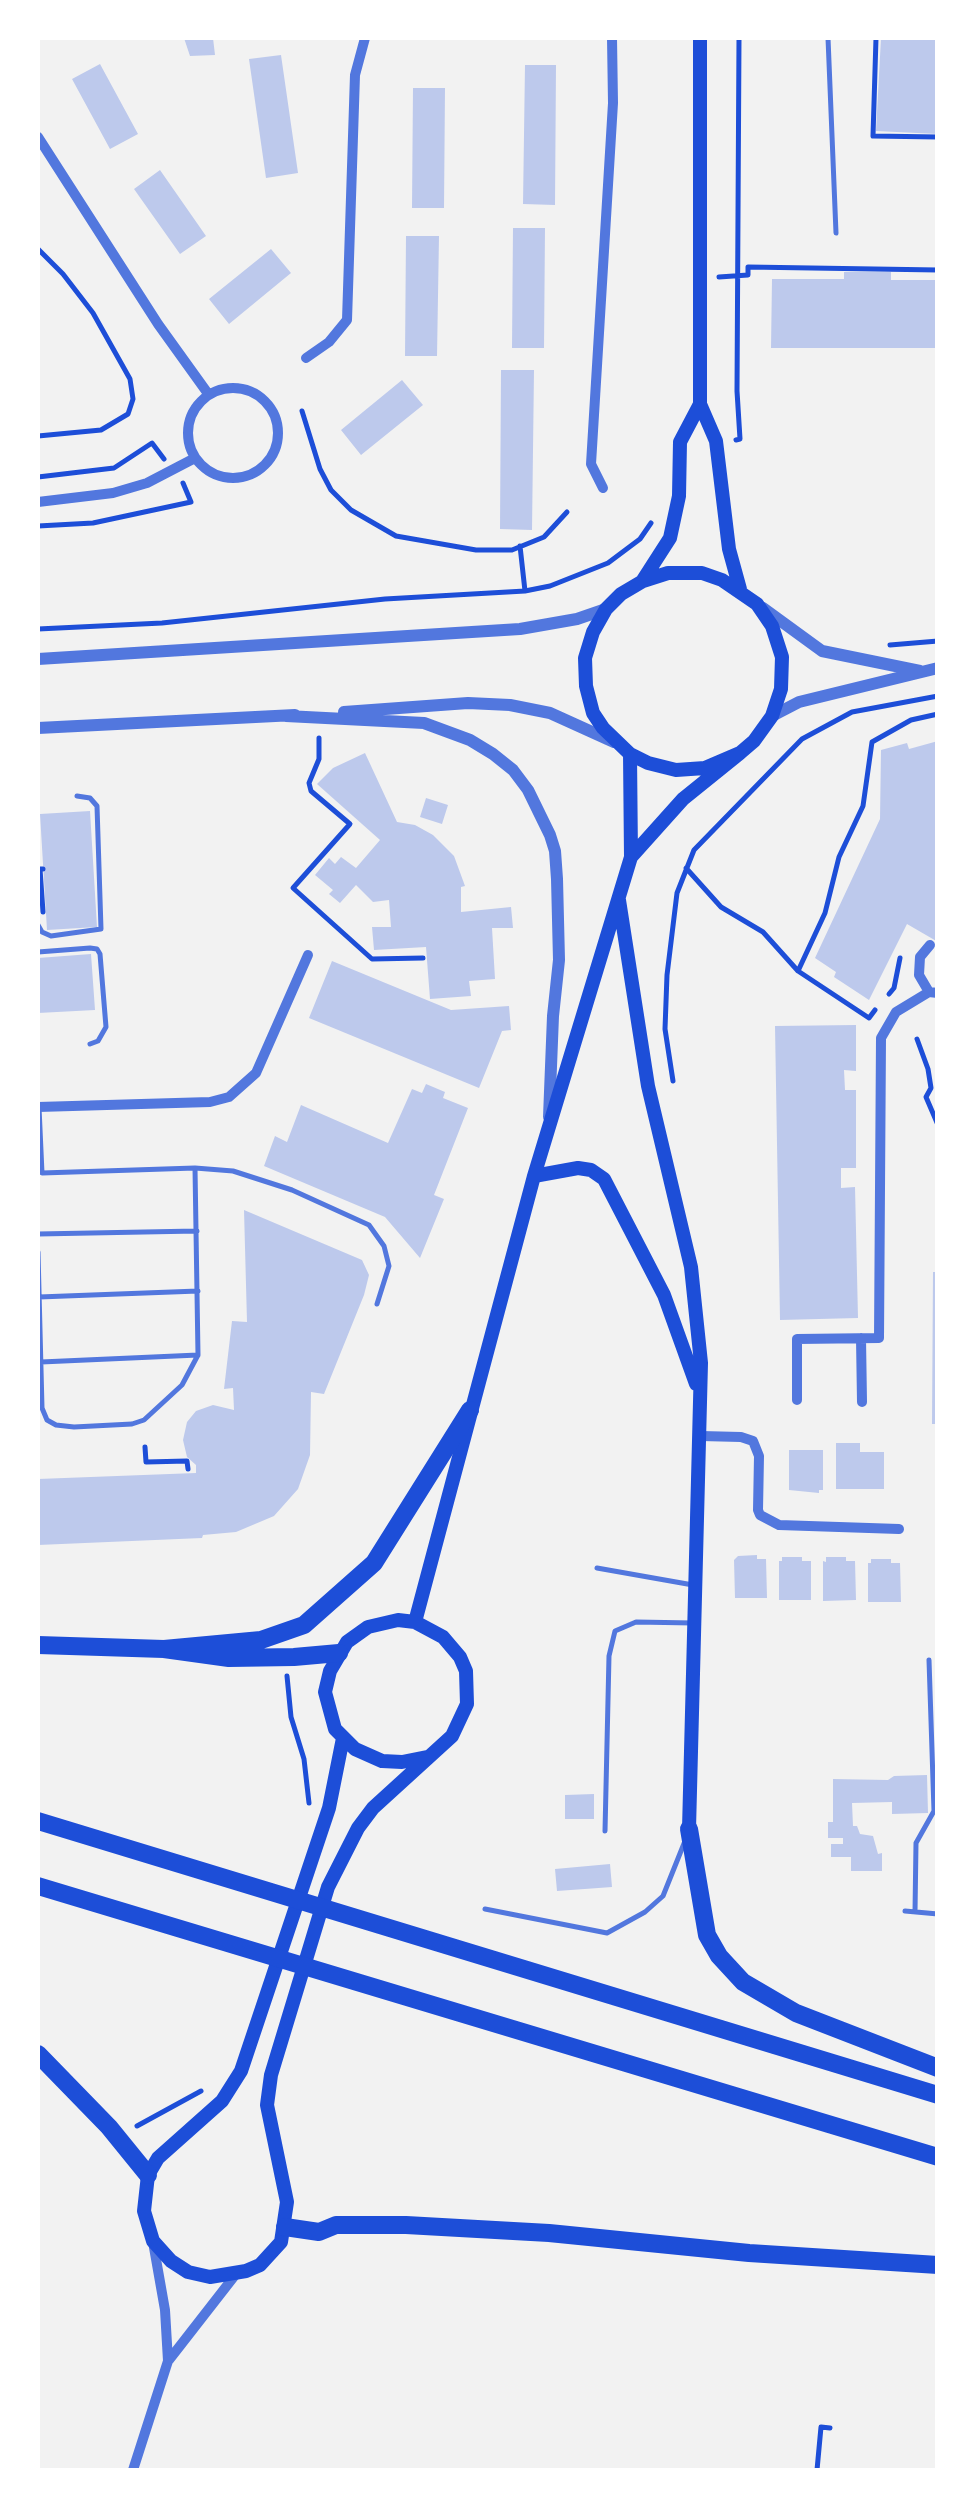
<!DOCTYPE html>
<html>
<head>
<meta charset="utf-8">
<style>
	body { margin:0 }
	#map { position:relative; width:975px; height:2508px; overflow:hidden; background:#f2f2f2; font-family:Arial,sans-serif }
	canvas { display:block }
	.frame { position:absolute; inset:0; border:40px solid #fff; pointer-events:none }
</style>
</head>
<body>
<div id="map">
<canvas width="975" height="2508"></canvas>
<div class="frame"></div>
</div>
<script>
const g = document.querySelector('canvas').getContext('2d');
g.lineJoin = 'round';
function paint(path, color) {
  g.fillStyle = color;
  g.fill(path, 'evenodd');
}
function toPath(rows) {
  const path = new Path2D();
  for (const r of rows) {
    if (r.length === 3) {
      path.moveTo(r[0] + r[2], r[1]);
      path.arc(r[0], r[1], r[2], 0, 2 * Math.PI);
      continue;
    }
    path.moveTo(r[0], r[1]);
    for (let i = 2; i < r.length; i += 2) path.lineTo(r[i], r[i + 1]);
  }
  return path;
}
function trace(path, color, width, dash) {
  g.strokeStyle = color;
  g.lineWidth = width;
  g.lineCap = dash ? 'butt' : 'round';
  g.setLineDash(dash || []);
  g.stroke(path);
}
const building = toPath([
	[184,38,213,38,215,55,190,56],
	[881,38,938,38,938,134,876,131],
	[281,55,298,173,266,178,249,59],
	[100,64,138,134,110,149,72,79],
	[525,65,556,65,555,205,523,204],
	[413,88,445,88,444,208,412,208],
	[160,170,206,236,180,254,134,189],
	[513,228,545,228,544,348,512,348],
	[406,236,439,236,437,356,405,356],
	[271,249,291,273,229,324,209,299],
	[844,272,891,272,891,280,938,280,938,348,771,348,772,279,844,279],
	[501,370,534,370,532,530,500,529],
	[402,380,423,405,361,455,341,430],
	[938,741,938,942,907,924,869,1000,834,977,836,972,815,958,880,819,881,750,907,743,909,749],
	[365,753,397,822,415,825,433,835,454,856,465,886,461,887,461,912,511,907,513,928,492,928,495,979,469,981,471,996,430,999,426,947,374,950,372,927,391,927,389,900,373,902,356,885,340,903,329,894,333,890,315,875,329,858,335,864,341,857,356,868,380,840,317,784,333,768],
	[426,798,448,805,442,824,420,817],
	[90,811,97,927,47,930,40,814],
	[91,954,95,1010,38,1013,38,958],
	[332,961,451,1010,509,1006,511,1030,502,1031,479,1088,309,1018],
	[856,1025,856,1071,844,1070,845,1090,856,1090,856,1168,841,1168,841,1188,855,1187,858,1318,780,1320,775,1026],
	[426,1084,445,1092,443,1098,468,1108,434,1195,444,1199,420,1258,385,1217,264,1166,275,1136,287,1142,301,1105,388,1143,412,1089,422,1093],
	[244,1210,362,1260,369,1275,364,1295,324,1394,311,1392,310,1455,298,1489,274,1516,236,1532,203,1535,202,1538,38,1545,38,1479,196,1473,196,1465,187,1457,183,1440,187,1422,196,1411,213,1405,234,1410,233,1388,224,1389,232,1321,247,1322],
	[933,1272,938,1272,938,1424,932,1424],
	[836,1443,860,1443,860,1452,884,1452,884,1489,836,1489],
	[789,1450,823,1450,823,1490,819,1490,819,1493,789,1490],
	[757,1555,757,1559,766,1559,767,1598,735,1598,734,1560,738,1556],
	[782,1557,802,1557,802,1561,811,1561,811,1600,779,1600,779,1561,782,1561],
	[826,1557,846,1557,846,1561,855,1561,856,1600,823,1601,823,1561,826,1562],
	[871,1559,891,1559,891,1563,900,1563,901,1602,868,1602,868,1563,871,1563],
	[927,1775,928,1813,892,1814,892,1802,852,1803,853,1826,857,1826,860,1834,873,1836,878,1854,882,1853,882,1871,851,1871,851,1857,831,1857,831,1844,843,1844,843,1838,828,1838,828,1822,833,1822,833,1779,888,1780,894,1776],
	[594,1794,594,1819,565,1819,565,1795],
	[610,1864,612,1887,557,1891,555,1869]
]);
const path = toPath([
	[876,38,873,136,938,137],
	[38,249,63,274,93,313,130,379,133,399,128,414,101,430,38,436],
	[719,277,748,275,748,267,938,270],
	[302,411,320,469,331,490,351,510,396,536,476,550,512,550,544,537,567,512],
	[736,440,740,439,737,391,739,38],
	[38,477,114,468,152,443,164,459],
	[38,526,93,523,191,502,183,483],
	[520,546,525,591],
	[38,629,162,623,385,599,525,591,550,586,608,563,640,539,651,523],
	[890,645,938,641],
	[319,738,319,759,309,783,311,791,350,824,293,888,372,959,423,958],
	[686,868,721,907,763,932,798,971,869,1018,875,1010],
	[43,912,40,869,43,869],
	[798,971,825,913,839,857,863,806,872,742,911,720,938,714],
	[889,994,894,988,900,958],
	[917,1039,928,1069,931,1088,926,1097,938,1125],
	[673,1081,665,1029,667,975,677,893,694,850,802,739,852,712,938,696],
	[145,1447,146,1462,187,1461,188,1469],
	[287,1676,291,1717,304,1759,309,1803],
	[137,2126,201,2091],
	[817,2470,821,2427,830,2428]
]);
const service = toPath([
	[828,38,836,233],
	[38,925,42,932,51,936,101,929,97,806,90,798,77,796],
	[38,952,90,948,97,949,100,954,106,1027,98,1041,90,1044],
	[39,1107,42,1173,195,1168,233,1171,292,1190,369,1225,384,1246,389,1266,377,1304],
	[38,1234,197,1231],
	[38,1252,42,1408,47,1420,56,1425,74,1427,132,1424,144,1420,182,1385,198,1355,195,1168],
	[39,1297,198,1291],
	[41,1362,198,1355],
	[597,1568,693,1585],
	[605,1831,609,1656,615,1631,636,1622,693,1623],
	[485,1909,607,1933,645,1912,663,1896,685,1841],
	[905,1911,938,1914],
	[915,1912,916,1843,934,1811,929,1660]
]);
const minor = toPath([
	[38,137,158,324,209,395],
	[306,358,329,342,347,320,355,75,365,38],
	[233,433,45],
	[603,488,591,464,613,103,612,38],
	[38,502,113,493,147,483,195,458],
	[929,992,919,975,920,957,930,945],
	[38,1107,210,1102,229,1097,256,1073,308,955],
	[861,1338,862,1402],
	[797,1400,797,1339,879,1338,881,1038,896,1012,929,992,938,993],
	[701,1436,741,1437,753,1441,759,1456,758,1510,760,1515,779,1525,899,1529],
	[169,2360,236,2274],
	[133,2470,168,2361,165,2310,153,2242]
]);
const tertiary = toPath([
	[763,608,822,651,920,671],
	[38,659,520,629,577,619,606,609],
	[344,712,468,703,510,705,550,713,614,742],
	[286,716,424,723,470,740,493,754,513,770,528,790,550,835,555,851,557,879,559,960,553,1016,549,1117],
	[772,716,799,702,938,668],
	[38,728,295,715]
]);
const secondary = toPath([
	[700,38,700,404,716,441,729,549,740,589],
	[643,580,670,538,679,496,680,442,700,404],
	[631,857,683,799,740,753,754,741,772,716,781,689,782,657,772,626,757,604,722,580,702,573,668,573,643,581,621,594,606,609,593,632,585,658,586,686,593,713,603,728,630,754,648,763,676,770,705,768,740,753],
	[619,900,648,1086,691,1267,701,1363,689,1829],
	[534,1176,578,1168,591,1170,604,1179,664,1295,696,1384],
	[415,1622,534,1176,631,857,630,754],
	[343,1738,329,1808,241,2071,222,2101,158,2158,148,2175,144,2211,153,2241,171,2261,188,2272,210,2277,246,2271,260,2265,281,2242,287,2202,267,2105,271,2075,328,1887,358,1828,373,1808,452,1736,467,1704,466,1671,460,1657,443,1637,415,1622,398,1620,368,1627,347,1642,330,1671,325,1692,335,1729,355,1749,382,1761,402,1762,427,1757]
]);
const trunk = toPath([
	[38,1645,164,1649,229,1658,294,1657,339,1653],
	[164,1649,261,1640,304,1625,374,1563,470,1410],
	[38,1821,938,2095],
	[689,1829,707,1935,719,1956,743,1982,796,2013,938,2068],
	[38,1886,938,2157],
	[38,2054,109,2127,148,2175],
	[285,2227,319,2232,336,2225,406,2225,549,2233,749,2253,938,2265]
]);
paint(building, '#bdc9ec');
trace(path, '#1d4ed8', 5);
trace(service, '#5277de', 5);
trace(minor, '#5277de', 10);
trace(tertiary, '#5277de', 12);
trace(secondary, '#1d4ed8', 14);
trace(trunk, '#1d4ed8', 18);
</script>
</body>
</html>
